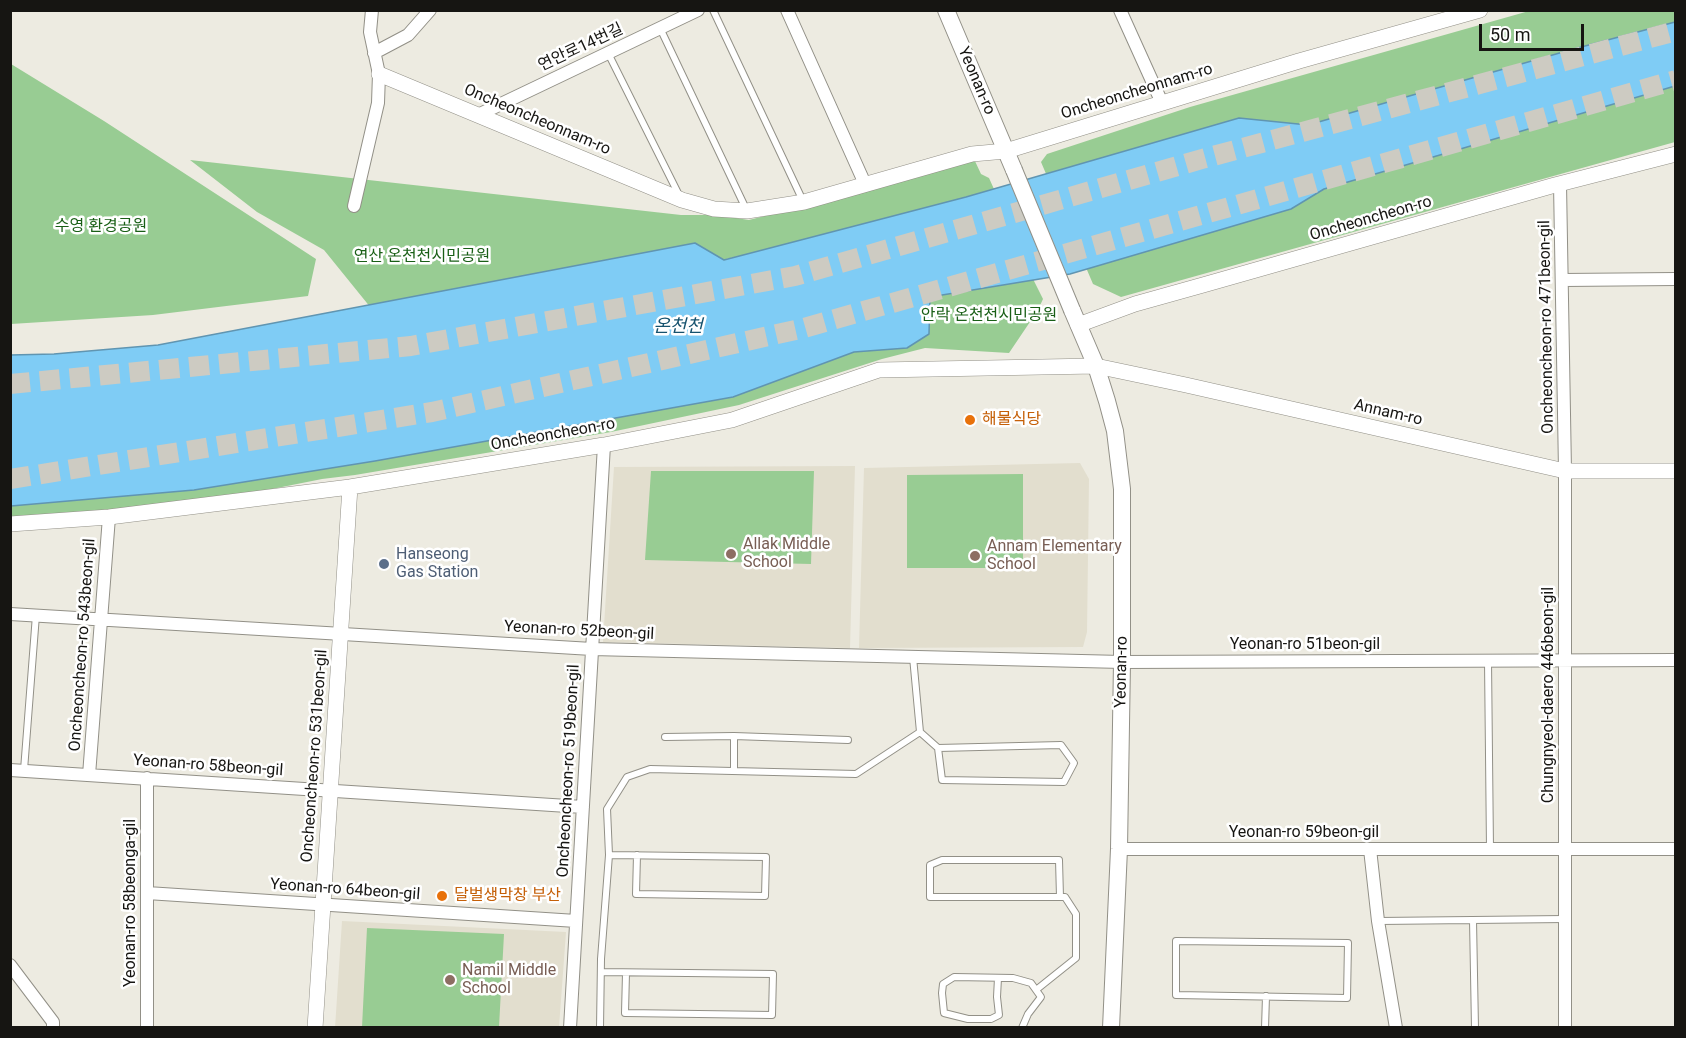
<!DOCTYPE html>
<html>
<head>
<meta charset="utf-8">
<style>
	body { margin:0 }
	#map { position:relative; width:1686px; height:1038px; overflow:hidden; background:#edebe1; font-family:Roboto,sans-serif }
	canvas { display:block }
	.frame { position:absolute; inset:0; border:12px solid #161512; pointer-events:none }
	.scale { position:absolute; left:1479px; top:24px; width:105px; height:27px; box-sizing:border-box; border:3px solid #161512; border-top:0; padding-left:8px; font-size:18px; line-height:21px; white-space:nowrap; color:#161512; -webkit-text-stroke:4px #fff; paint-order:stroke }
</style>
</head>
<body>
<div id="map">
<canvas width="1686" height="1038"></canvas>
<div class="frame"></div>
<div class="scale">50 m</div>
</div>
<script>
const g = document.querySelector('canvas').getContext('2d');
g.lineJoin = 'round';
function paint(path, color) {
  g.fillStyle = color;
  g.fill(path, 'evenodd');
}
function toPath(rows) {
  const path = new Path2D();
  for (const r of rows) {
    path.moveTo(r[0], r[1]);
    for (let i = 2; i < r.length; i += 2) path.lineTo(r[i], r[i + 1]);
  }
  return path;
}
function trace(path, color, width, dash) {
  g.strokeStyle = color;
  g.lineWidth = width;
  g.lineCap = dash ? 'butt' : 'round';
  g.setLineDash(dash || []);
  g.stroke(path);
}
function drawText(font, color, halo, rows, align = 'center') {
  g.font = font + ' Roboto,"Noto Sans KR",sans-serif';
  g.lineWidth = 5;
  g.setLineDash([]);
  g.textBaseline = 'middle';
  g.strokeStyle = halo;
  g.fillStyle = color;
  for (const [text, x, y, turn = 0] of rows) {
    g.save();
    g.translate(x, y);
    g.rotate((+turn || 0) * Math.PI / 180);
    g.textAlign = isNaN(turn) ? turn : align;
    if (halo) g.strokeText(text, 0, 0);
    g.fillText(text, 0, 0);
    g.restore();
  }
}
const built = toPath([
	[1080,463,1089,479,1087,632,1083,647,859,648,864,468],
	[855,466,850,648,603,642,614,467],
	[342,921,566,932,559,1027,335,1028]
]);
const green = toPath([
	[1529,11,1675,11,1675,142,1121,297,1093,284,1041,162,1047,154,1190,107],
	[11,64,104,121,316,259,308,296,153,315,11,324],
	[974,159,981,174,989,178,998,198,392,334,324,250,257,212,190,160,681,215,716,215,749,220,866,190],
	[1029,271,1043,299,1038,310,1009,353,925,348,882,359,739,405,611,432,355,475,322,479,182,507,11,520,11,495,922,290],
	[651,471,814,471,811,564,645,560],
	[1023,474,1023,568,907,568,907,475],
	[367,928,504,934,499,1027,362,1027]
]);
const water = toPath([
	[1675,22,1675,86,1324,189,1291,209,1070,274,930,297,929,334,907,348,854,352,733,397,375,461,194,490,11,506,10,355,54,354,158,345,695,243,724,260,966,197,1239,118,1308,125,1570,50,1675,22]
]);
const trunkTunnel = toPath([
	[10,384,411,346,795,276,1202,159,1676,31],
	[10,479,432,412,804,328,1676,80]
]);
const service = toPath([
	[713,10,803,201],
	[660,28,747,211],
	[608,53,680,197],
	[913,657,920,732,938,748,942,780,1064,782,1074,763,1061,745,938,748],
	[1488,661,1490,849],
	[665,737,734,736],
	[24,770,36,615],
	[734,771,734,736,848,740],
	[609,855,766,857,765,896,636,894,637,855],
	[1473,920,1475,1028],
	[1379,921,1565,919],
	[1176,941,1348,943,1347,998,1176,995,1176,941],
	[601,972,773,974,772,1015,625,1013,626,973],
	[998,978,997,997,999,1015,991,1019,968,1019,944,1013,942,993,943,984,954,977,1013,978,1031,983,1041,997,1028,1014,1022,1028],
	[1036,990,1076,958,1076,914,1065,897,930,897,930,865,942,860,1059,860,1060,897],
	[600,1028,601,959,609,855,607,809,627,777,650,769,856,774,920,732],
	[1265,1028,1266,996]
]);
const minor = toPath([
	[787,10,865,184],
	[1120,10,1162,103],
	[374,53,408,35,430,10],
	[478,115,698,10],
	[1560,184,1565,471,1565,1028],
	[354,206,378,103,379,74,370,32,372,10],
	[1563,280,1676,279],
	[10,614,592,649,1122,662,1676,660],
	[10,770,583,807],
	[89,775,109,517],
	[147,778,147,1028],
	[1119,849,1676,849],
	[1370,849,1378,921,1396,1028],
	[147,893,576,921],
	[10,965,53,1022,53,1028],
	[570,1028,604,445]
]);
const tertiary = toPath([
	[379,74,682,200,714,209,747,211,804,202,972,154,1006,151,1299,61,1480,10],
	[1078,325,1135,304,1203,285,1555,185,1676,154],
	[10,524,109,517,350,487,604,445,732,420,879,370,1096,366,1186,385,1565,471,1676,471],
	[315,1028,350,487]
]);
const secondary = toPath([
	[946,10,1014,170],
	[1072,310,1096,366,1107,401,1115,431,1122,489,1122,662,1119,849,1111,1028]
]);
const secondaryBridge = toPath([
	[1014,170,1072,310]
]);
const markers = [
	[970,420,6,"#e8710a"],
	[731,554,6,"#8d6e63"],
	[975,556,6,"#8d6e63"],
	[384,564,6,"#5c6f8a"],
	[442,896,6,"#e8710a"],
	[450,980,6,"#8d6e63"]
];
const streetNames = [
	["연안로14번길",581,48,-25],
	["Yeonan-ro",976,81,67],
	["Oncheoncheonnam-ro",1137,92,-17],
	["Oncheoncheonnam-ro",537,120,23],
	["Oncheoncheon-ro",1371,219,-16],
	["Oncheoncheon-ro 471beon-gil",1547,327,-91],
	["Annam-ro",1388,413,13],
	["Oncheoncheon-ro",553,435,-10],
	["Yeonan-ro 52beon-gil",579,631,3],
	["Oncheoncheon-ro 543beon-gil",83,645,-86],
	["Yeonan-ro 51beon-gil",1305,645],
	["Yeonan-ro",1122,672,-89],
	["Chungnyeol-daero 446beon-gil",1549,695,-90],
	["Oncheoncheon-ro 531beon-gil",315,756,-86],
	["Yeonan-ro 58beon-gil",208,766,4],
	["Oncheoncheon-ro 519beon-gil",569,771,-87],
	["Yeonan-ro 59beon-gil",1304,833],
	["Yeonan-ro 64beon-gil",345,890,4],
	["Yeonan-ro 58beonga-gil",131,903,-90]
];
const parkNames = [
	["수영 환경공원",101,227],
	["연산 온천천시민공원",422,257],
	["안락 온천천시민공원",989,316]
];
const foodNames = [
	["해물식당",982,420],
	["달벌생막창 부산",454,896]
];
const educationNames = [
	["Allak Middle",743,545],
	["School",743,563],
	["Annam Elementary",987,547],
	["School",987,565],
	["Namil Middle",462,971],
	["School",462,989]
];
const serviceNames = [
	["Hanseong",396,555],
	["Gas Station",396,573]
];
const waterNames = [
	["온천천",678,327]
];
paint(built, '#e2dece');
paint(green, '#98cc93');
paint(water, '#7fccf5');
trace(water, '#6095b1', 1.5);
trace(trunkTunnel, '#cdcbc2', 20, [20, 10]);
trace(service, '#929087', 8);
trace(minor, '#929087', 14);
trace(tertiary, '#929087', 16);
trace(secondary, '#929087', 18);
trace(service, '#fff', 6);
trace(minor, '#fff', 12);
trace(tertiary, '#fff', 15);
trace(secondary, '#fff', 16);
trace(secondaryBridge, '#929087', 18, []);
trace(secondaryBridge, '#fff', 16);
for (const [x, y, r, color] of markers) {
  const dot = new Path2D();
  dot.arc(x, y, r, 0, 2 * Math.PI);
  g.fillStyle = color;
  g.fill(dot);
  trace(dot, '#fff', 2);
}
drawText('16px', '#161512', '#fff', streetNames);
drawText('16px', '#195f16', '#fff', parkNames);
drawText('16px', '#c56008', '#fff', foodNames, 'left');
drawText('16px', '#785e54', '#fff', educationNames, 'left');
drawText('16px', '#4e5e75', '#fff', serviceNames, 'left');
drawText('italic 18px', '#15526e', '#fff', waterNames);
</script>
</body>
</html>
